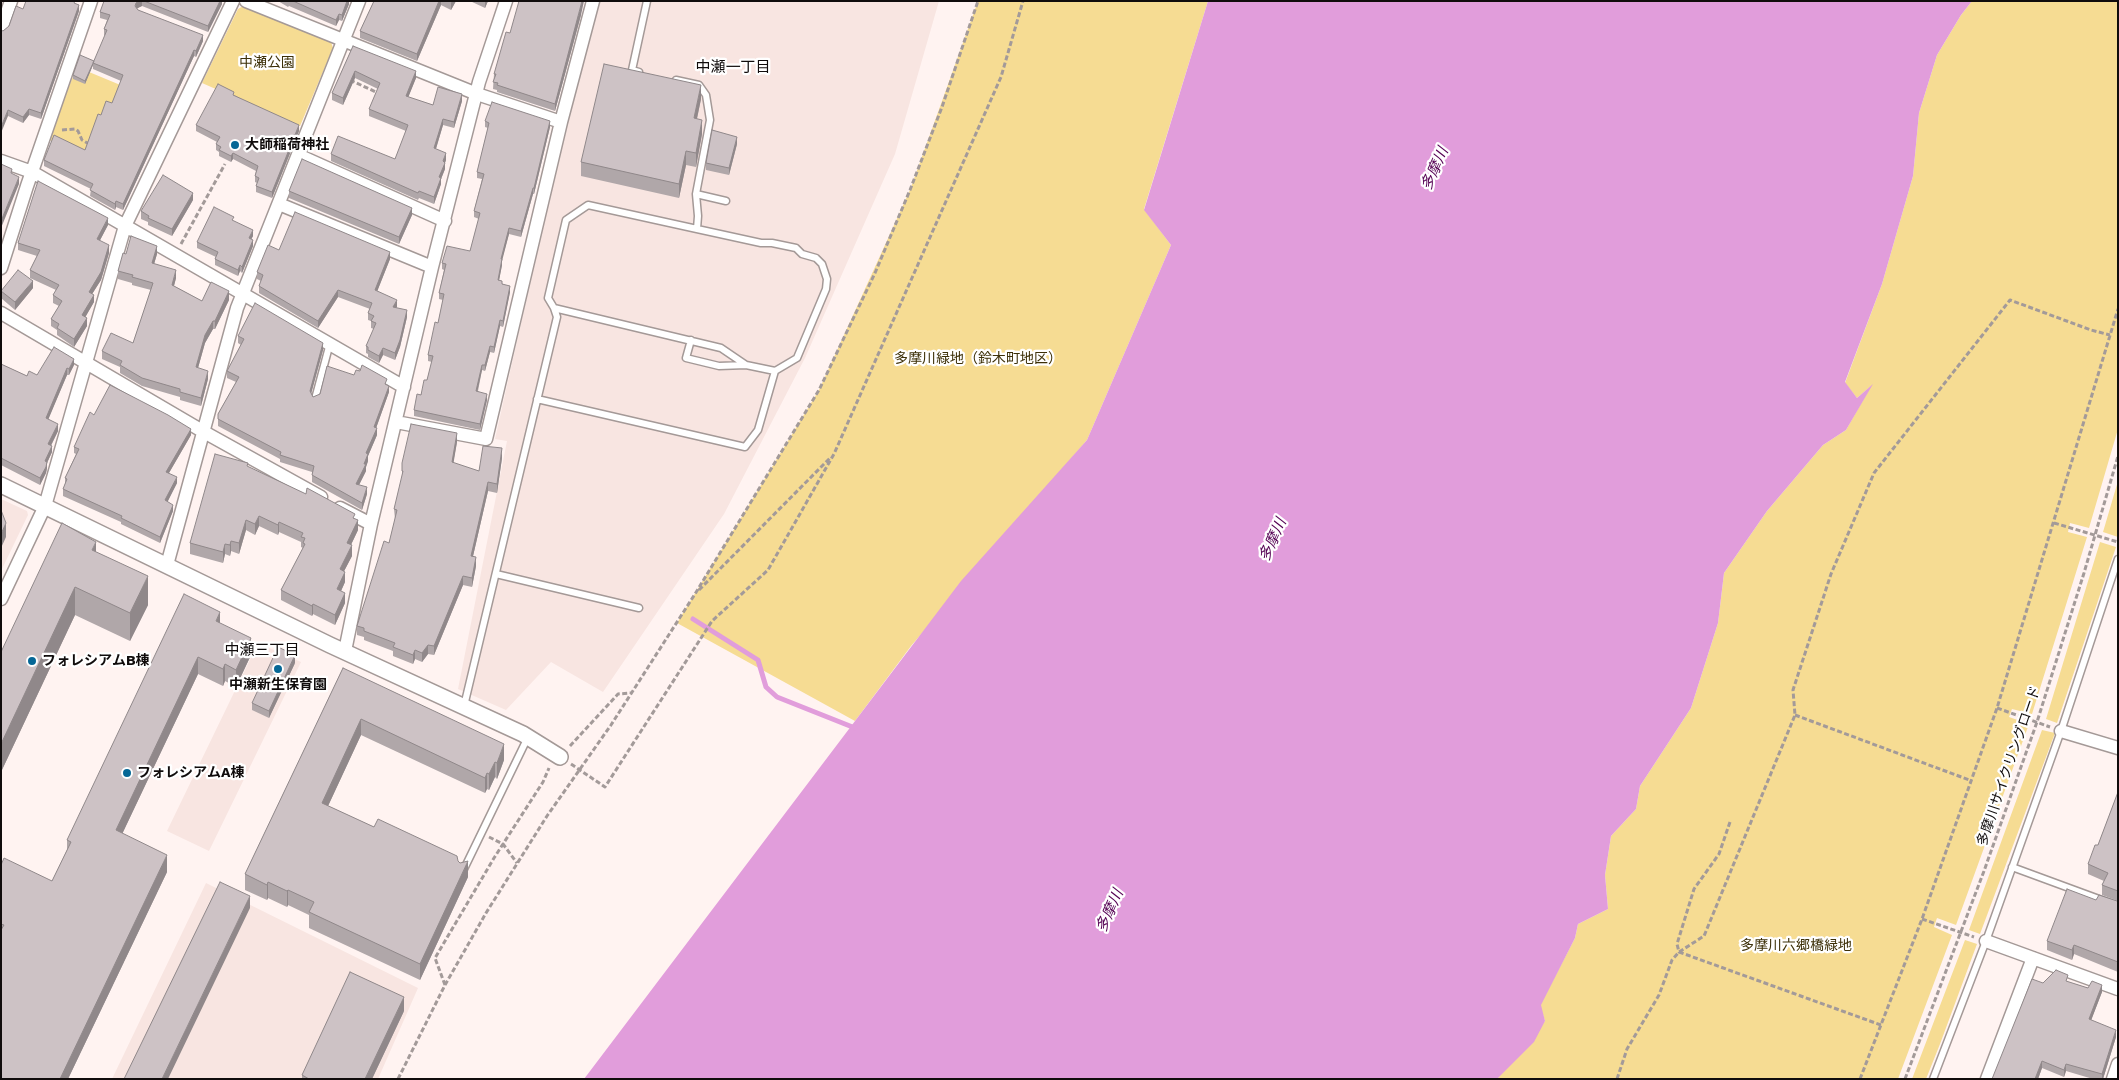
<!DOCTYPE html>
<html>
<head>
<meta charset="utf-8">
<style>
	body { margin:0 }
	#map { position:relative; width:2119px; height:1080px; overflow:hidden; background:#fff3f1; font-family:"Work Sans",sans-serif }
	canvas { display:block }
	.frame { position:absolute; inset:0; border:2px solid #100c0c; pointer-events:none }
</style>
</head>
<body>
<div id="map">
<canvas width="2119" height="1080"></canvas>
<div class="frame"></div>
</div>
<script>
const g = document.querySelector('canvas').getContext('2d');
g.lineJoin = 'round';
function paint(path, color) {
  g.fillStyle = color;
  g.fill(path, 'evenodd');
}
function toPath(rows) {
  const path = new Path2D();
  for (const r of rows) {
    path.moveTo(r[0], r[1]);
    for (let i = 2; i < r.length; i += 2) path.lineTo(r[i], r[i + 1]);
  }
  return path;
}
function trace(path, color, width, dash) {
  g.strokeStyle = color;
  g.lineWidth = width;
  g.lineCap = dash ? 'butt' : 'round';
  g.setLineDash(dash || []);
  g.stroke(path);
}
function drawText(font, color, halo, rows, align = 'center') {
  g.font = font + ' "Work Sans","Noto Sans JP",sans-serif';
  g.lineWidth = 4.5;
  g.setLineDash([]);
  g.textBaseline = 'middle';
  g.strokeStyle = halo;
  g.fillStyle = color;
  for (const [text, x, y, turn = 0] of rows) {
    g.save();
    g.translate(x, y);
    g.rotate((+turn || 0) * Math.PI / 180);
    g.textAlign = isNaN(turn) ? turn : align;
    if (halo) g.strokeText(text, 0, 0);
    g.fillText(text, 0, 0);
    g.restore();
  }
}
const built = toPath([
	[597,1,939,1,895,154,805,358,724,514,603,692,551,662,506,710,458,689,507,441,495,439,566,122],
	[1,499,27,511,28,515,1,571],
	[258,643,301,662,209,851,167,831],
	[206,883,418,988,378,1079,112,1079]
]);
const green = toPath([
	[978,1,1208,1,1144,209,1171,245,1087,440,911,646,855,721,677,623,819,390,910,190],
	[1972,1,2118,1,2118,429,2089,528,2070,523,2068,532,2087,537,2061,621,2032,714,2012,709,2009,717,2029,724,1956,925,1937,918,1934,927,1952,935,1898,1079,1497,1079,1545,1021,1540,1005,1575,938,1578,924,1608,909,1605,875,1611,836,1636,809,1640,786,1691,708,1718,623,1724,573,1767,511,1823,445,1846,430,1871,386,1857,398,1845,383,1882,284,1913,176,1919,113,1937,55,1961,15],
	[243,6,331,42,333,48,300,126,202,83,238,9],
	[77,67,130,89,114,167,47,139],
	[2118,481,2118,537,2103,532],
	[2100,542,2116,547,2057,723,2046,719],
	[2042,730,2055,733,1980,934,1969,930],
	[1965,940,1977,944,1940,1044,1926,1079,1912,1079]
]);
const water = toPath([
	[1208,1,1972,1,1961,15,1937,55,1919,113,1913,176,1882,284,1845,382,1857,398,1873,384,1846,430,1823,445,1767,511,1724,573,1718,623,1691,708,1640,786,1636,809,1611,836,1605,875,1608,909,1578,924,1575,938,1541,1005,1545,1021,1534,1042,1497,1079,584,1079,961,581,1087,440,1171,245,1144,210]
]);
const stream = toPath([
	[693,619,758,660,766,687,777,697,855,728]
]);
const path = toPath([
	[350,80,378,93],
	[62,130,75,129,78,131,82,140,91,145],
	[181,244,225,164],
	[2054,523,2118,542],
	[699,590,830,458],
	[1997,708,2050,727],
	[1795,715,1972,781],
	[570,746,618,694,631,693],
	[571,764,605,787,712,621,768,570,834,454,1001,77,1023,1],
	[1730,822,1719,854,1694,889,1677,944,1679,952,1881,1025],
	[489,837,503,844,517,863],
	[1922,919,1974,937],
	[445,985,435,958,494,858,543,782,549,768],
	[398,1079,445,985,486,913,547,816,611,725,695,594,819,390,875,273,910,190,942,107,978,1],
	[1617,1079,1627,1049,1659,995,1672,960,1679,952,1704,936,1795,715,1793,690,1831,574,1874,473,2010,300,2091,330,2110,335],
	[1860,1079,1922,919,1997,708,2118,309],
	[1905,1079,1984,871,2037,722,2084,573,2118,456]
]);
const service = toPath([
	[639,72,632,70,647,1],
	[676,80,699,85,706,95,710,120,696,194,698,216,697,229,761,243,772,243,796,248,802,254,816,258,822,264,827,279,826,289,797,358,775,371,746,365,719,366,686,358,691,340],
	[696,194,726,201],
	[697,229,588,205,566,220,548,298,554,308,721,348,746,365],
	[315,399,330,343],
	[537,399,745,447,758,430,775,371],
	[496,574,639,608],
	[464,706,557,317,554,308],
	[2012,867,2118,906],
	[464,869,528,737],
	[1933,1079,1986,941,2061,731,2118,559]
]);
const minor = toPath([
	[246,1,477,94,561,122],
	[1,29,11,1],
	[298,155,445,221],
	[1,161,32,172,404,387],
	[279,204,432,267],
	[1,268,27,186,91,1],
	[1,313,204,432,321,497],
	[396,422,486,439,561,122,593,1],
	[340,508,371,524],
	[167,565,237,308,359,1],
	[1,599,45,506,125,226,233,1],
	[345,651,371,524,432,267,479,82,506,1],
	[2061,731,2118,748],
	[1986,941,2118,989],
	[1987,1079,2033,958],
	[2113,1079,2118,1064]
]);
const tertiary = toPath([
	[1,485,330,645,523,734,560,757]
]);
const wall = toPath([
	[104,1,222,1,222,4,208,32,142,6,137,8,138,10,203,41,196,57,194,56,123,210,116,207,115,210,90,196,91,189,44,166,44,160,85,150,101,115,112,103,121,81,93,69,93,65,85,84,73,79,73,75,94,62,105,36,104,35,104,29,107,20,100,18,100,12],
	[278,1,349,1,349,4,342,21,339,20,336,26,289,6,288,7],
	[374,1,456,1,451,10,441,5,417,61,360,38,360,31],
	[470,1,488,1,485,8],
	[76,4,79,11,41,119,29,115,23,123,8,116,3,31,9,26],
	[581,15,555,111,497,92,497,90,493,89,494,74,510,33],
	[353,46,416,78,408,97,433,105,462,101,454,128,443,125,436,149,446,160,445,163,445,169,441,179,441,184,434,204,419,198,418,200,331,161,331,154,395,159,406,131,369,116,369,109,378,89,355,78,343,105,332,100,332,93],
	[234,95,299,131,272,198,256,192,256,186,257,183,255,182,255,176,256,171,233,159,231,162,219,156,219,152,216,150,216,144,217,142,196,131,196,125],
	[701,99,697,119,702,134,696,167,686,165,679,198,581,176,581,162],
	[485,121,550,127,534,194,533,194,521,237,509,234,502,259,502,265,499,280,510,292,503,327,500,326,494,353,490,352,485,371,482,370,478,391,487,400,480,430,414,416,414,410,427,380,432,362,428,361,428,355,438,323,443,300,439,299,439,293,444,270,442,269,442,263,470,251,479,219,474,217,474,211,482,179,477,178,477,172,488,128,485,127],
	[737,144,729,175,706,170,706,163],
	[289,191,412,215,399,244,289,198],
	[193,200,172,236,148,225,148,222,141,219,141,211],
	[234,221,253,236,251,239,253,246,242,273,240,271,238,276,215,265,215,259,216,257,197,248,197,242],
	[108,225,100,240,109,253,101,280,92,294,94,302,85,317,87,326,74,347,57,335,57,330,51,326,51,319,59,306,53,303,53,295,56,290,30,278,30,270,37,256,18,250,18,243],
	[279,250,390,259,377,291,407,317,400,347,395,360,383,355,379,363,368,357,368,354,366,353,366,346,374,329,371,328,371,321,368,320,368,313,370,309,338,297,318,328,259,293,259,286,261,281,257,279,257,272],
	[126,254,157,254,154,264,176,278,174,286,202,301,229,300,215,329,213,329,205,343,198,368,208,379,201,406,180,400,180,397,142,386,120,373,120,367,102,359,102,351,133,343,151,290,132,285,132,283,118,279,118,271],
	[33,288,15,310,1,298,1,291],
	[238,336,323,350,311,393,313,397,387,385,389,392,376,428,377,435,368,456,368,461,366,467,366,471,359,485,367,494,362,510,312,482,312,472,280,462,280,459,218,426,218,414,236,382,227,378,227,371,241,345,238,343],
	[1,364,27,376,37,375,74,365,69,375,67,375,48,419,58,431,51,446,52,452,47,463,47,468,46,473,40,485,1,465],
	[94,415,191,435,169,473,177,483,167,502,173,511,160,543,121,524,121,522,63,496,63,489,65,484,65,478,76,454,74,453,74,447],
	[457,442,453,463,479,471,502,458,497,493,488,491,473,556,476,566,472,587,463,585,434,655,428,654,422,662,415,659,413,664,393,656,393,651,364,640,364,637,357,635,357,626,389,543,395,519,394,509,402,479,402,463],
	[248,467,355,519,358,530,351,545,352,556,344,571,345,582,341,591,345,603,335,625,313,614,312,616,281,600,281,590,303,548,301,547,301,542,279,532,278,535,259,526,255,535,246,530,239,554,231,551,230,556,225,554,223,563,190,554,190,543],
	[96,552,148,605,130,641,75,615,1,772,1,652],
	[220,623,251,655,236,687,225,681,223,686,198,674,122,834,167,872,68,1079,1,1079,1,865,52,881,67,850,67,840],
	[295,663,269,718,252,710,252,703],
	[343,668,504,760,497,779,495,777,489,790,487,789,485,793,361,735,328,806,374,827,458,861,468,877,420,980,309,928,309,915,288,905,287,907,268,898,267,900,245,890,245,874],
	[2118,792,2118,901,2102,895,2102,885,2104,881,2088,874,2088,864,2098,845],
	[2096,900,2118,901,2118,972,2074,954,2072,960,2047,950,2047,941],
	[2068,982,2088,988,2102,992,2091,1020,2116,1037,2103,1079,2093,1079,2066,1071,2064,1077,2042,1068,2038,1079,1992,1079,2043,983],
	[404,1011,372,1079,302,1079,302,1075]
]);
const shadedWall = toPath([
	[139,1,142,1,142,6,136,9,136,3],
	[220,1,222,1,222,4,208,32,208,26],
	[347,1,349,1,349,4,342,21,342,15],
	[439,1,441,1,441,5,417,61,417,54],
	[452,1,456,1,451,10,451,3],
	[485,1,488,1,485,8],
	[582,1,584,1,581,15,555,111,555,104],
	[79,5,79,11,41,119,41,113],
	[339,14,339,20,336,26,336,20],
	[203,35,203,41,196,57,196,51],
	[194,50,194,56,123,210,123,204],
	[94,61,93,65,85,84,85,81],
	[355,71,355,78,343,105,343,98],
	[416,71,416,78,406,103,406,96],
	[701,85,701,99,694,132,694,118],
	[462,94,462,101,454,128,454,122],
	[29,109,29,115,23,123,23,117],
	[8,110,8,116,1,133,1,127],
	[443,119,443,125,434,155,434,148],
	[702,120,702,134,696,167,696,153],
	[550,121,550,127,534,194,534,188],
	[299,125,299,131,272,198,272,192],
	[737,137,737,144,729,175,729,168],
	[686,151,686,165,679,198,679,184],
	[233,153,233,159,231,162,231,156],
	[446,153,446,160,443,168,443,161],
	[445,163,445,169,441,179,441,184,434,204,434,197,439,177],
	[19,177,19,184,1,228,1,221],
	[533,188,533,194,521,237,521,231],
	[193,193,193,200,172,236,172,229],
	[116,201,116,207,115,210,115,204],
	[412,208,412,215,399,244,399,237],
	[108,218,108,225,97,246,97,239],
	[509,228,509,234,501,265,501,259],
	[253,230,253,236,249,244,249,238],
	[253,240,253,246,242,273,242,267],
	[109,245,109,253,101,280,89,299,89,292],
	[157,246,157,254,152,271,152,263],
	[390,252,390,259,375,297,375,290],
	[502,259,502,265,498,286,498,280],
	[240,265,240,271,238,276,238,270],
	[176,270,176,278,172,293,172,285],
	[33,281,33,288,15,310,15,302],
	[510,286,510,292,503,327,503,321],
	[338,290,338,297,318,328,318,321],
	[229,291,229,300,215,329,215,321],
	[94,295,94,302,82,323,82,315],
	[397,300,397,307,393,314,393,307],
	[407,310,407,317,400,347,395,360,395,353],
	[87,318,87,326,74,347,74,339],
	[500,320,500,326,494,353,494,347],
	[213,321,213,329,205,343,196,375,196,367,205,335],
	[323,343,323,350,310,398,310,391],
	[490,346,490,352,485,371,485,365],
	[383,348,383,355,379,363,379,356],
	[74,359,74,365,69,375,69,369],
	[482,365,482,370,476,397,476,391],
	[67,368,67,375,46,425,46,418],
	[208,371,208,379,201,406,201,398],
	[389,386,389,392,374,434,374,427],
	[487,394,487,400,480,430,480,424],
	[58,424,58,431,48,451,48,444],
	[377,428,377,435,368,456,368,461,366,467,366,471,356,491,356,484,364,464,366,453],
	[191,429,191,435,166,478,166,472],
	[457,433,457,442,452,472,452,462],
	[52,446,52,452,47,463,47,468,46,473,40,485,40,478,45,461],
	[502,448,502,458,497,493,497,484],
	[177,477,177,483,165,507,165,500],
	[488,482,488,491,471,565,471,556],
	[367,487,367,494,362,510,362,503],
	[173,505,173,511,160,543,160,537],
	[259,516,259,526,255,535,255,524],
	[246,520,246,530,239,554,239,543],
	[358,520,358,530,347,553,347,543],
	[279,522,279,532,278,535,278,525],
	[6,523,6,537,1,548,1,534],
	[231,541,231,551,230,556,230,545],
	[96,542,96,570,92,550],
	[225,544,225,554,223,563,223,552],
	[352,545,352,556,340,579,340,569],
	[476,557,476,566,472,587,472,578],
	[345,572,345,582,337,600,337,589],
	[148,576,148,605,130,641,130,613],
	[463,576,463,585,434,655,434,646],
	[75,587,75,615,1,772,1,744],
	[345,593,345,603,335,625,335,615],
	[313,604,313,614,312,616,312,606],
	[220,612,220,629,216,621],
	[251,638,251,655,236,687,236,670],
	[428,645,428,654,422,662,422,653],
	[415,650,415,659,413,664,413,655],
	[295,655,295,663,269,718,269,711],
	[198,657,198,674,116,847,116,830],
	[225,664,225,681,223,686,223,669],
	[361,719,361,735,322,819,322,803],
	[504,744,504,760,497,779,497,763],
	[495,762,495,777,489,790,489,774],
	[487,773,487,789,485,793,485,778],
	[167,855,167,872,68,1079,60,1079],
	[468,861,468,877,420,980,420,964],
	[268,882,268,898,267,900,267,885],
	[288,890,288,905,287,907,287,891],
	[250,896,250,908,168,1079,162,1079],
	[2074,945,2074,954,2072,960,2072,950],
	[2102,985,2102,992,2089,1026,2089,1019],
	[404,997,404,1011,372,1079,365,1079],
	[2116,1030,2116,1037,2103,1079,2102,1079,2102,1074],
	[2042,1061,2042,1068,2038,1079,2035,1079],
	[2066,1064,2066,1071,2064,1077,2064,1070]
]);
const building = toPath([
	[26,1,75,1,74,3,79,5,41,113,29,109,23,117,8,110,1,127,1,30,3,31,9,26,16,6,23,9,26,1],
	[104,1,139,1,136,3,135,6,138,10,203,35,196,51,194,50,123,204,116,201,115,204,90,190,93,184,44,160,54,135,85,150,98,114,101,115,106,101,112,103,123,75,93,63,107,30,104,29,110,15,100,12,104,1],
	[144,1,220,1,208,26,144,1],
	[293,1,347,1,342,15,339,14,336,20,293,1],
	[374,1,439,1,417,54,360,31,374,1],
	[519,1,582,1,555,104,497,85,498,83,493,82,496,74,494,74,506,32,510,33,519,1],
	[353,46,416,71,406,96,433,105,438,87,462,94,454,122,443,119,434,148,446,153,443,161,445,163,439,177,441,178,434,197,419,191,418,193,331,154,338,136,395,159,408,125,369,109,380,83,355,71,343,98,332,93,353,46],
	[80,55,94,61,85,81,73,75,80,55],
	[604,64,701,85,694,118,702,120,696,153,686,151,679,184,581,162,604,64],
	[218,84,234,92,233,95,299,125,272,192,256,186,259,178,255,176,258,166,233,153,231,156,219,150,221,147,216,144,220,137,196,125,218,84],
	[492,102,550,121,534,188,533,188,521,231,509,228,501,259,502,259,498,280,502,281,502,284,510,286,503,321,500,320,494,347,490,346,485,365,482,365,476,391,487,394,480,424,414,410,417,394,421,395,424,380,427,380,433,356,428,355,435,322,438,323,444,294,439,293,446,264,442,263,447,246,470,251,480,213,474,211,484,174,477,172,489,123,485,121,492,102],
	[712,130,737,137,729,168,706,163,712,130],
	[302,159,412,208,399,237,289,191,302,159],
	[1,164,12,169,11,173,19,177,1,221,1,164],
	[163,175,193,193,172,229,148,218,149,216,141,211,163,175],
	[38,181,108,218,97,239,109,245,101,272,89,292,94,295,82,315,87,318,74,339,57,328,59,324,51,319,62,301,53,295,59,285,30,270,40,250,18,243,38,181],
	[214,207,234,217,232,220,253,230,249,238,253,240,242,267,240,265,238,270,215,259,218,252,197,242,214,207],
	[295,212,390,252,375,290,397,300,393,307,407,310,400,340,395,353,383,348,379,356,368,350,368,347,366,346,376,323,371,321,374,316,368,313,372,303,338,290,318,321,259,286,263,275,257,272,268,245,279,250,295,212],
	[131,236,157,246,152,263,176,270,172,285,202,301,211,282,229,291,215,321,213,321,205,335,196,367,208,371,201,398,180,392,180,389,142,378,120,365,122,361,102,351,111,333,133,343,153,283,132,277,133,275,118,271,123,253,126,254,131,236],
	[18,270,33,281,15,302,1,291,18,270],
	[255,303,323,343,310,391,313,397,320,394,327,366,354,375,356,370,360,371,362,365,387,379,385,384,389,386,374,427,377,428,366,453,368,454,364,464,366,464,356,484,367,487,362,503,312,475,314,466,280,455,281,452,218,419,218,414,239,377,227,371,244,339,238,336,255,303],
	[54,347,74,359,69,369,67,368,46,418,58,424,48,444,52,446,45,461,47,462,46,467,40,478,1,458,1,364,27,376,29,371,37,375,54,347],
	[110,385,168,415,191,429,166,472,177,477,165,500,173,505,160,537,121,518,122,516,63,489,67,479,65,478,79,449,74,447,90,412,94,415,110,385],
	[411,424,457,433,452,462,479,471,483,446,502,448,497,484,488,482,471,556,476,557,472,578,463,576,434,646,428,645,422,653,415,650,413,655,393,647,395,643,364,631,364,628,357,626,384,541,389,543,397,510,394,509,403,471,402,471,402,463,411,424],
	[215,454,248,463,247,466,306,494,307,488,355,514,353,518,358,520,347,543,352,545,340,569,345,572,337,589,345,593,335,615,313,604,312,606,281,590,305,544,303,543,305,538,301,537,303,533,279,522,278,525,259,516,255,524,246,520,239,543,231,541,230,545,225,544,223,552,190,543,215,454],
	[1,510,6,523,1,534,1,510],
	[62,523,96,542,92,550,148,576,130,613,75,587,1,744,1,652,62,523],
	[184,594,220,612,216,621,251,638,236,670,225,664,223,669,198,657,116,830,167,855,60,1079,1,1079,1,930,4,925,1,924,1,865,4,858,52,881,71,842,67,840,184,594],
	[278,647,295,655,269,711,252,703,278,647],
	[343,668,504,744,497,763,495,762,489,774,487,773,485,778,361,719,322,803,374,827,378,819,457,856,458,861,460,863,468,861,420,964,309,912,314,902,288,890,287,891,268,882,267,885,245,874,343,668],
	[2118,792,2118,891,2102,885,2108,873,2088,864,2095,845,2098,845,2118,792],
	[220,882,250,896,162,1079,124,1079,220,882],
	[2067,889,2096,900,2099,895,2117,901,2118,901,2118,962,2074,945,2072,950,2047,941,2067,889],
	[2056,970,2068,975,2066,981,2088,988,2092,981,2102,985,2089,1019,2116,1030,2102,1074,2066,1064,2064,1070,2042,1061,2035,1079,1992,1079,2032,979,2043,983,2056,970],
	[350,972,404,997,365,1079,309,1079,302,1075,350,972]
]);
const markers = [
	[235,145,5,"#056796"],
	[32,661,5,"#056796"],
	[278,669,5,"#056796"],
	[127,773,5,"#056796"]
];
const parkNames = [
	["中瀬公園",267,63],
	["多摩川緑地（鈴木町地区）",978,359],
	["多摩川六郷橋緑地",1796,946]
];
const poiNames = [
	["大師稲荷神社",245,145],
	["フォレシアムB棟",42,661],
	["中瀬新生保育園",278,685,"center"],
	["フォレシアムA棟",137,773]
];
const streetNames = [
	["多摩川サイクリングロード",2009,766,-71]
];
const neighbourhoodNames = [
	["中瀬一丁目",733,68],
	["中瀬三丁目",262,651]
];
const waterNames = [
	["多摩川",1435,169,-66],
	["多摩川",1273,540,-66],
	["多摩川",1110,911,-66]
];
paint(built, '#f8e5e1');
paint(green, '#f6dc93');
paint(water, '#e19ddb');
trace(stream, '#e19ddb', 5);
trace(service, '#a49997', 9);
trace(minor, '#a49997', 15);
trace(tertiary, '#a49997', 18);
trace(path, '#a39a99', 3, [5, 2.5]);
trace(service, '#fff', 6);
trace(minor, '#fff', 12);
trace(tertiary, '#fff', 15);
paint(wall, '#b0a7a9');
paint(shadedWall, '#90888a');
paint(building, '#cdc2c5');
trace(building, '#90888a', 1);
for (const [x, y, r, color] of markers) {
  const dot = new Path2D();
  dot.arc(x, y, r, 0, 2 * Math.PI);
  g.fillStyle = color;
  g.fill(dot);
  trace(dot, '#fff', 2);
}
drawText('14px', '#3d3008', '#fff', parkNames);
drawText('bold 14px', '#100c0c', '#fff', poiNames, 'left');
drawText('14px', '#100c0c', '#fff', streetNames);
drawText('15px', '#100c0c', '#fff', neighbourhoodNames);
drawText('italic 15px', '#540053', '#fff', waterNames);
</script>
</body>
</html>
